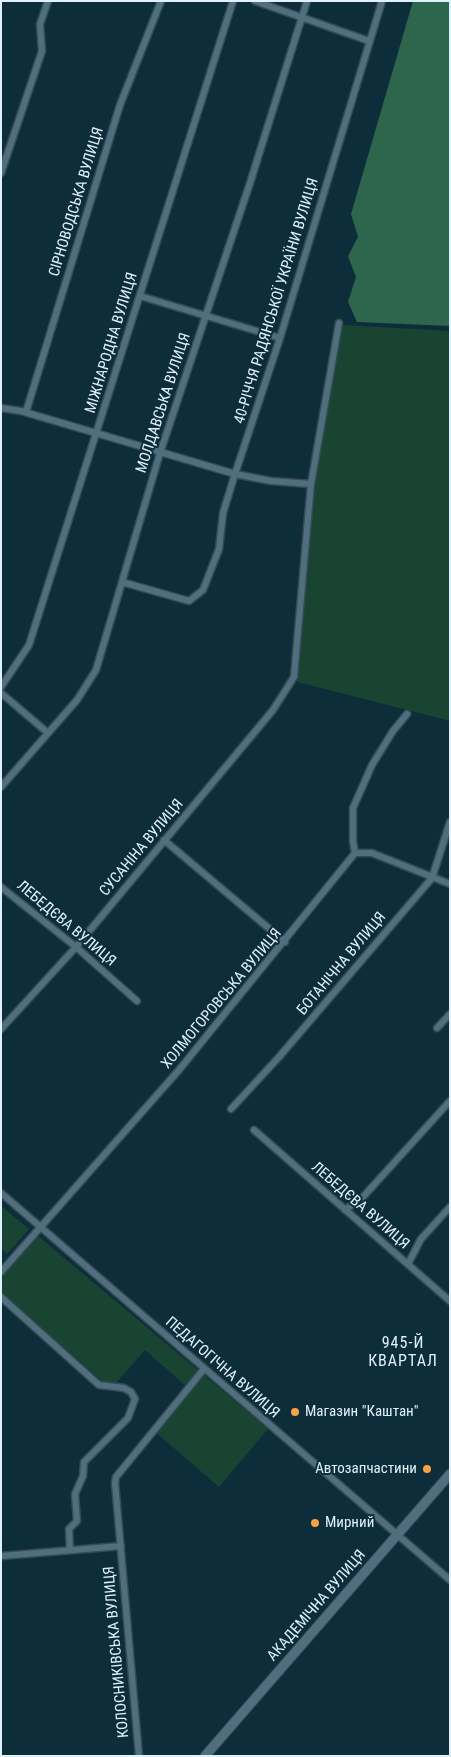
<!DOCTYPE html>
<html>
<head>
<meta charset="utf-8">
<style>
	body { margin:0 }
	#map { position:relative; width:451px; height:1757px; overflow:hidden; background:#0e2d3b; font-family:"Roboto Condensed",sans-serif }
	canvas { display:block }
	.frame { position:absolute; inset:0; border:2px solid #dff1fa; pointer-events:none }
</style>
</head>
<body>
<div id="map">
<canvas width="451" height="1757"></canvas>
<div class="frame"></div>
</div>
<script>
const g = document.querySelector('canvas').getContext('2d');
g.lineJoin = 'round';
function paint(path, color) {
  g.fillStyle = color;
  g.fill(path, 'evenodd');
}
function toPath(rows) {
  const path = new Path2D();
  for (const r of rows) {
    path.moveTo(r[0], r[1]);
    for (let i = 2; i < r.length; i += 2) path.lineTo(r[i], r[i + 1]);
  }
  return path;
}
function trace(path, color, width, dash) {
  g.strokeStyle = color;
  g.lineWidth = width;
  g.lineCap = dash ? 'butt' : 'round';
  g.setLineDash(dash || []);
  g.stroke(path);
}
function drawText(font, color, halo, rows, align = 'center') {
  g.font = font + ' "Roboto Condensed",sans-serif';
  g.lineWidth = 4;
  g.setLineDash([]);
  g.textBaseline = 'middle';
  g.strokeStyle = halo;
  g.fillStyle = color;
  for (const [text, x, y, turn = 0] of rows) {
    g.save();
    g.translate(x, y);
    g.rotate((+turn || 0) * Math.PI / 180);
    g.textAlign = isNaN(turn) ? turn : align;
    if (halo) g.strokeText(text, 0, 0);
    g.fillText(text, 0, 0);
    g.restore();
  }
}
const green = toPath([
	[342,325,450,331,450,721,298,682,313,492],
	[1,1206,29,1229,7,1254,1,1249],
	[37,1235,268,1429,219,1487,152,1429,187,1387,145,1350,111,1389,1,1293,1,1279]
]);
const forest = toPath([
	[413,1,450,1,450,326,357,322,348,302,356,277,348,256,358,237,351,214]
]);
const street = toPath([
	[255,1,369,41],
	[1,173,42,51,40,24,48,1],
	[140,296,280,338],
	[1,408,21,411,235,474,271,481,311,484],
	[26,412,120,105,161,1],
	[122,582,189,601,203,590,219,549,223,513,235,474,280,338,382,1],
	[1,687,29,645,233,1],
	[1,693,48,733],
	[1,787,77,700,96,670,160,453,250,183,307,1],
	[164,840,285,942],
	[355,853,372,853,450,884],
	[1,887,76,947,137,1001],
	[437,1028,450,1014],
	[1,1029,76,947,273,710,294,677,311,484,339,323],
	[231,1109,279,1057,432,878,450,822],
	[254,1130,450,1301],
	[1,1193,450,1580],
	[345,1210,363,1197,450,1101],
	[408,1264,421,1239,450,1207],
	[1,1272,179,1070,355,853,353,841,353,808,372,765,393,731,407,714],
	[1,1297,99,1385,124,1388,131,1392,135,1399,128,1418,84,1462,83,1476,75,1494,77,1521,69,1529,70,1550],
	[1,1556,121,1546],
	[139,1756,115,1483,116,1477,204,1369]
]);
const secondary = toPath([
	[205,1756,450,1474]
]);
const markers = [
	[295,1412,5,"#f7a248"],
	[427,1469,5,"#f7a248"],
	[315,1523,5,"#f7a248"]
];
const streetNames = [
	["СІРНОВОДСЬКА ВУЛИЦЯ",77,202,-73],
	["40-РІЧЧЯ РАДЯНСЬКОЇ УКРАЇНИ ВУЛИЦЯ",277,301,-73],
	["МІЖНАРОДНА ВУЛИЦЯ",112,343,-73],
	["МОЛДАВСЬКА ВУЛИЦЯ",164,403,-72],
	["СУСАНІНА ВУЛИЦЯ",142,848,-50],
	["ЛЕБЕДЄВА ВУЛИЦЯ",66,924,40],
	["БОТАНІЧНА ВУЛИЦЯ",342,964,-50],
	["ХОЛМОГОРОВСЬКА ВУЛИЦЯ",222,999,-50],
	["ЛЕБЕДЄВА ВУЛИЦЯ",360,1206,41],
	["ПЕДАГОГІЧНА ВУЛИЦЯ",222,1368,41],
	["АКАДЕМІЧНА ВУЛИЦЯ",317,1606,-49],
	["КОЛОСНИКІВСЬКА ВУЛИЦЯ",117,1652,-95]
];
const poiNames = [
	["Магазин \"Каштан\"",305,1412],
	["Автозапчастини",417,1469,"right"],
	["Мирний",325,1523]
];
const neighbourhoodNames = [
	["945-Й",403,1344],
	["КВАРТАЛ",403,1362]
];
paint(green, '#194432');
paint(forest, '#2d654d');
trace(street, '#364a54', 9);
trace(secondary, '#364a54', 11);
trace(street, '#4f6e7e', 6);
trace(secondary, '#4f6e7e', 9);
for (const [x, y, r, color] of markers) {
  const dot = new Path2D();
  dot.arc(x, y, r, 0, 2 * Math.PI);
  g.fillStyle = color;
  g.fill(dot);
  trace(dot, '#0e2d3b', 2);
}
drawText('15px', '#dff1fa', '#0e2d3b', streetNames);
drawText('15px', '#dff1fa', '#0e2d3b', poiNames, 'left');
g.letterSpacing = '1px';
drawText('16px', '#dff1fa', '#0e2d3b', neighbourhoodNames);
g.letterSpacing = '0px';
</script>
</body>
</html>
